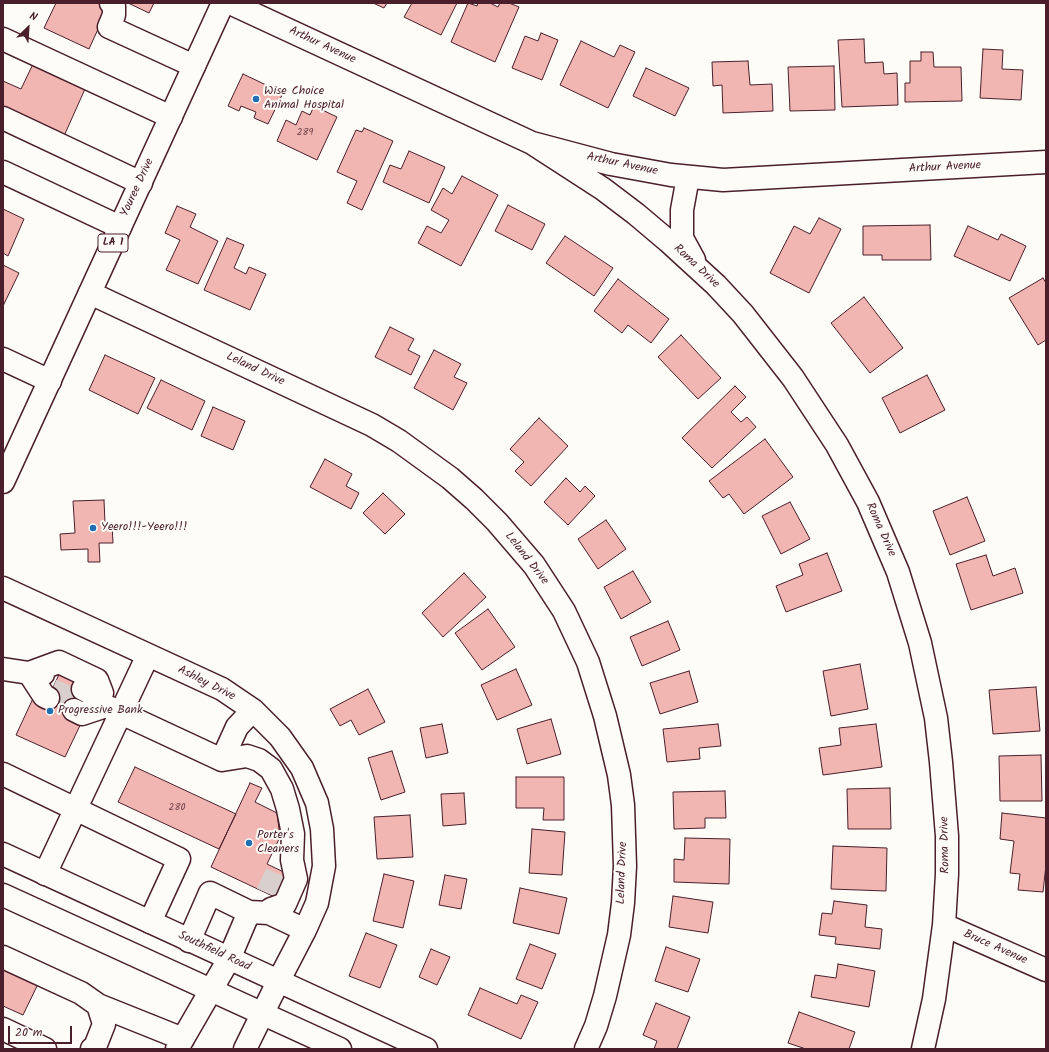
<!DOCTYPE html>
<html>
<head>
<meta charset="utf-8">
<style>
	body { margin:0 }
	#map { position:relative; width:1049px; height:1052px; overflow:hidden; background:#fdfcf7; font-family:Kalam,sans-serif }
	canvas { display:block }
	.frame { position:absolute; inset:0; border:4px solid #4a1f2b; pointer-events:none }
	.north { position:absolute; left:8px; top:8px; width:40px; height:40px; -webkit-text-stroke:3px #fdfcf7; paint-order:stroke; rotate:25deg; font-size:11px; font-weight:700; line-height:16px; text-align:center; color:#4a1f2b }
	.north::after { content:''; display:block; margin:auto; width:14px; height:18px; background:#4a1f2b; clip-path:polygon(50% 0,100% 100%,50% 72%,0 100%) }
	.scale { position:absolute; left:8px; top:1026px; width:64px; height:18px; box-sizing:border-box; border:2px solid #4a1f2b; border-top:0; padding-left:5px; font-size:12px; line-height:14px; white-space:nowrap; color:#4a1f2b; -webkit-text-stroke:3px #fdfcf7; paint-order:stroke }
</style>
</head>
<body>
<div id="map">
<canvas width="1049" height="1052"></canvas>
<div class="frame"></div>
<div class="north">N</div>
<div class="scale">20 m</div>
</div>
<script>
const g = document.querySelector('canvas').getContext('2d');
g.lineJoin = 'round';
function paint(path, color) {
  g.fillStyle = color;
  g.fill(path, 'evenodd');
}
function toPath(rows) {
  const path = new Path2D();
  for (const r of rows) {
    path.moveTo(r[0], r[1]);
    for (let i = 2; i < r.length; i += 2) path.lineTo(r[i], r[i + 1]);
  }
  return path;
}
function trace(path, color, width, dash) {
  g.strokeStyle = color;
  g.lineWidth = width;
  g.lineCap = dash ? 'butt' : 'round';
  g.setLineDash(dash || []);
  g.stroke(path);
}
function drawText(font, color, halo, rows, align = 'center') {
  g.font = font + ' Kalam,sans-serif';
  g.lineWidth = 4;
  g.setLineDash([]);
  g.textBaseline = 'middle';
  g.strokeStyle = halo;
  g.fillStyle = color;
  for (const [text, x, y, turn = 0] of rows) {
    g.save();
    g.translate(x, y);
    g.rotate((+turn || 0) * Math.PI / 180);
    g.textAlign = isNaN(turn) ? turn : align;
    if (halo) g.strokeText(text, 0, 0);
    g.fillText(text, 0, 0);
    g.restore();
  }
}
const building = toPath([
	[56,3,105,3,109,5,89,49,44,28,56,3],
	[128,3,154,3,149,13,128,3],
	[373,3,387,3,384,8,373,3],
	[412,3,457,3,441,35,404,17,412,3],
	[468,3,477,6,478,3,490,3,498,7,500,3,509,3,519,7,495,62,451,42,468,3],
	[541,33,558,40,542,80,512,68,525,36,538,41,541,33],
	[864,39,865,63,883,62,884,74,897,73,898,105,842,107,838,40,864,39],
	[581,41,614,57,620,45,635,52,608,108,560,85,581,41],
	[983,49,1003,50,1002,69,1023,70,1021,100,980,98,983,49],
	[921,52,933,52,934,67,961,67,962,101,905,102,905,83,910,83,910,61,921,61,921,52],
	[748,61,750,85,772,84,773,111,723,113,722,85,713,86,712,62,748,61],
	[33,64,85,89,64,136,3,107,3,81,21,89,33,64],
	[834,66,835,110,790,111,788,67,834,66],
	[646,68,689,88,675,116,633,96,646,68],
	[243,74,283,93,268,124,254,118,256,112,241,106,239,111,228,106,243,74],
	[314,106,337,117,317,160,277,141,286,120,296,125,302,111,310,115,314,106],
	[364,128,393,141,362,210,347,203,357,181,337,172,356,130,362,132,364,128],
	[409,151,445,167,429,203,383,182,390,165,401,169,409,151],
	[462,176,498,195,461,266,418,243,427,226,441,233,449,220,431,210,443,188,452,194,462,176],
	[508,205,545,224,532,250,495,231,508,205],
	[177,206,196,214,190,227,218,241,198,284,166,270,180,240,165,233,177,206],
	[3,209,24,219,8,256,3,253,3,209],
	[819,218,841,229,809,293,770,273,794,226,810,234,819,218],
	[930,225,931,260,882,260,882,255,863,255,863,226,930,225],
	[968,226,998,240,1001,234,1026,246,1010,281,954,256,968,226],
	[565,236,613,268,594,296,546,263,565,236],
	[227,238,244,245,234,268,246,274,249,267,266,274,250,310,204,290,227,238],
	[3,265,19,273,3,306,3,265],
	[1043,278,1046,283,1046,340,1038,345,1009,298,1043,278],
	[618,279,669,319,651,343,628,325,622,333,594,311,618,279],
	[864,297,903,348,870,373,831,323,864,297],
	[390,327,414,339,408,350,420,356,411,375,375,357,390,327],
	[681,335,721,378,698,399,658,357,681,335],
	[434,350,461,364,454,377,467,383,453,410,414,388,434,350],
	[105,355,155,378,138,414,89,390,105,355],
	[927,375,945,410,900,433,882,398,927,375],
	[161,380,205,401,192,430,147,408,161,380],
	[735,386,746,397,731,412,741,422,747,417,756,427,712,468,682,438,735,386],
	[213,407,245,421,233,450,201,436,213,407],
	[539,418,568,446,531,486,515,471,524,462,510,449,539,418],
	[765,439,793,477,744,514,729,494,723,498,709,481,765,439],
	[325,459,352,474,346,486,359,493,351,509,310,487,325,459],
	[566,478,580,492,585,486,595,496,568,525,544,502,566,478],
	[383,493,405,514,385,534,363,513,383,493],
	[967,497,985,541,950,555,933,511,967,497],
	[104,500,105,523,112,523,113,543,99,543,100,562,88,562,88,549,61,550,60,534,75,533,73,501,104,500],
	[790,502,810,539,781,554,762,516,790,502],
	[606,520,626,549,598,569,578,539,606,520],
	[827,553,842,591,786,612,776,586,803,575,799,564,827,553],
	[986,555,993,576,1015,568,1023,593,971,610,956,564,986,555],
	[633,571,651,602,621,619,604,587,633,571],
	[464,573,486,597,443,637,422,613,464,573],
	[488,609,515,647,482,670,455,633,488,609],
	[668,621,680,650,642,666,630,637,668,621],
	[860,664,868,709,831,716,823,671,860,664],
	[63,666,88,678,73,712,84,717,65,757,16,735,36,692,48,698,63,666],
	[516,669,532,705,497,720,481,685,516,669],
	[689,671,698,702,660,714,650,683,689,671],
	[1036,687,1040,731,993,734,989,690,1036,687],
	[368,689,385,722,359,735,351,720,340,726,330,709,368,689],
	[551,719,561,754,527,764,517,729,551,719],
	[442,724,448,753,426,758,420,728,442,724],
	[718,724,721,746,699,748,700,759,667,762,663,729,718,724],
	[876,724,882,767,823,775,819,748,841,745,839,728,876,724],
	[392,751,405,792,381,800,368,758,392,751],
	[1041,755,1042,801,1000,801,999,756,1041,755],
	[135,767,236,814,219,849,118,802,135,767],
	[516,777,564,777,564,820,543,820,544,808,516,808,516,777],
	[250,783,262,788,255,802,277,813,280,837,267,864,292,876,281,900,211,867,250,783],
	[890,788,891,829,848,829,847,789,890,788],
	[725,791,726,818,705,818,705,828,674,829,673,792,725,791],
	[464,793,466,824,443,826,441,794,464,793],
	[1002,813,1046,818,1046,865,1043,892,1018,890,1020,874,1010,873,1014,841,1000,839,1002,813],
	[410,815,413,857,377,859,374,817,410,815],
	[532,829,565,832,562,875,529,873,532,829],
	[685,838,730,839,729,884,674,882,674,859,684,860,685,838],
	[833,846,887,848,886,891,831,889,833,846],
	[384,874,414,881,403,928,373,921,384,874],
	[445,875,467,879,461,909,439,905,445,875],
	[520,888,567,898,559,934,513,923,520,888],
	[673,896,713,902,708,933,669,927,673,896],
	[834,901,867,905,865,927,882,929,880,949,835,944,836,937,819,935,822,913,832,914,834,901],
	[366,933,397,945,380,988,349,976,366,933],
	[530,944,556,954,542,989,516,979,530,944],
	[666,947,700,959,688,992,655,981,666,947],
	[431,949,450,957,437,985,419,977,431,949],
	[838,964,875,971,869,1007,811,997,815,975,836,978,838,964],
	[3,967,38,984,23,1015,3,1006,3,967],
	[480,988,517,1004,521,995,538,1002,521,1039,468,1015,480,988],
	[656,1003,690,1017,677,1049,654,1049,657,1041,643,1035,656,1003],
	[799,1012,855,1032,849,1049,806,1049,788,1043,799,1012]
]);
const minorTunnel = toPath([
	[52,690,78,701],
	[267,893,278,869]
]);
const minor = toPath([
	[111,3,114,6,114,15,109,27,194,66],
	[230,3,532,143,611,164,671,175,723,180,1046,162],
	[3,39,171,117],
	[3,118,141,183],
	[532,143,603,189,636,214,668,241,716,285,743,314,793,378,837,445,868,502,898,572,920,643,936,718,941,762,947,836,947,874,944,925,934,999,923,1049],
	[3,172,120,227],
	[688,177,682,210,682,238,694,260],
	[90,293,372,425,399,441,450,478,474,499,497,522,534,565,564,611,588,662,605,716,619,775,623,805,625,866,623,903,619,935,605,996,596,1026,586,1049],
	[3,359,50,381],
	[3,588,222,689,253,710,280,737,302,768,317,803,322,829,324,866,317,903,305,930,278,982,245,1049],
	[3,669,29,673,43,674],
	[29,673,59,662,97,680,102,693],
	[29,673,44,696,48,698],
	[83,689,90,693,106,706,222,760,247,756,259,760,271,769,282,789,288,809,293,834,292,860,296,879,285,904,271,909,269,913,249,912,210,893,189,941],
	[74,710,82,714,106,706],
	[222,760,237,727,253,710],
	[3,774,179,859,150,922],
	[45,874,148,655],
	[269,913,305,930],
	[944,925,1046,970],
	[3,957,81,993,98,1005,104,1024,95,1047,92,1049],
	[98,1005,183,1039],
	[3,1029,45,1049],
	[177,1049,229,959,249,912]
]);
const major = toPath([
	[3,482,223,3],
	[3,854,426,1049],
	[3,895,340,1049]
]);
const markers = [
	[256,99,4,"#1f6fb2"],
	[93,528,4,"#1f6fb2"],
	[50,711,4,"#1f6fb2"],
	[249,843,4,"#1f6fb2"]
];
const numberNames = [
	["289",305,133],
	["280",177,808]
];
const shields = [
	[113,243,30]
];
const shieldNames = [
	["LA 1",113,243]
];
const streetNames = [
	["Arthur Avenue",322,46,25],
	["Arthur Avenue",622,165,12],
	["Arthur Avenue",945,168,-3],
	["Youree Drive",138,188,-65],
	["Roma Drive",696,267,43],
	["Leland Drive",255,370,25],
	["Roma Drive",880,530,66],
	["Leland Drive",526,559,52],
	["Ashley Drive",206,684,27],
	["Roma Drive",946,845,-91],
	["Leland Drive",623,873,-88],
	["Bruce Avenue",995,948,24],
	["Southfield Road",214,952,25]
];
const poiNames = [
	["Wise Choice",264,92],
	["Animal Hospital",264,106],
	["Yeero!!!-Yeero!!!",101,528],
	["Progressive Bank",58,711],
	["Porter's",257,836],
	["Cleaners",257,850]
];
paint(building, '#f1b6b2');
trace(building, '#4a1f2b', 1);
trace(minorTunnel, '#d9d0ce', 22, [22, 11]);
trace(minor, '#4a1f2b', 25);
trace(major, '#4a1f2b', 25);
trace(minor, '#fdfcf7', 22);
trace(major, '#fdfcf7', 22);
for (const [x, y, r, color] of markers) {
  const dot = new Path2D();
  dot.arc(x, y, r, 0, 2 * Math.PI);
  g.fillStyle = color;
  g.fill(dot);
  trace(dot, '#fdfcf7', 1.5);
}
drawText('10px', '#74454d', null, numberNames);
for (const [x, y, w] of shields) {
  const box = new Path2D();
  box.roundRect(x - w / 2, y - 9, w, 18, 3);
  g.fillStyle = '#fdfcf7';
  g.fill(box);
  trace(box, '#4a1f2b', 1);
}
drawText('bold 11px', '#4a1f2b', null, shieldNames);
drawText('12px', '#4a1f2b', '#fdfcf7', streetNames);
drawText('12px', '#4a1f2b', '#fdfcf7', poiNames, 'left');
</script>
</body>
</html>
